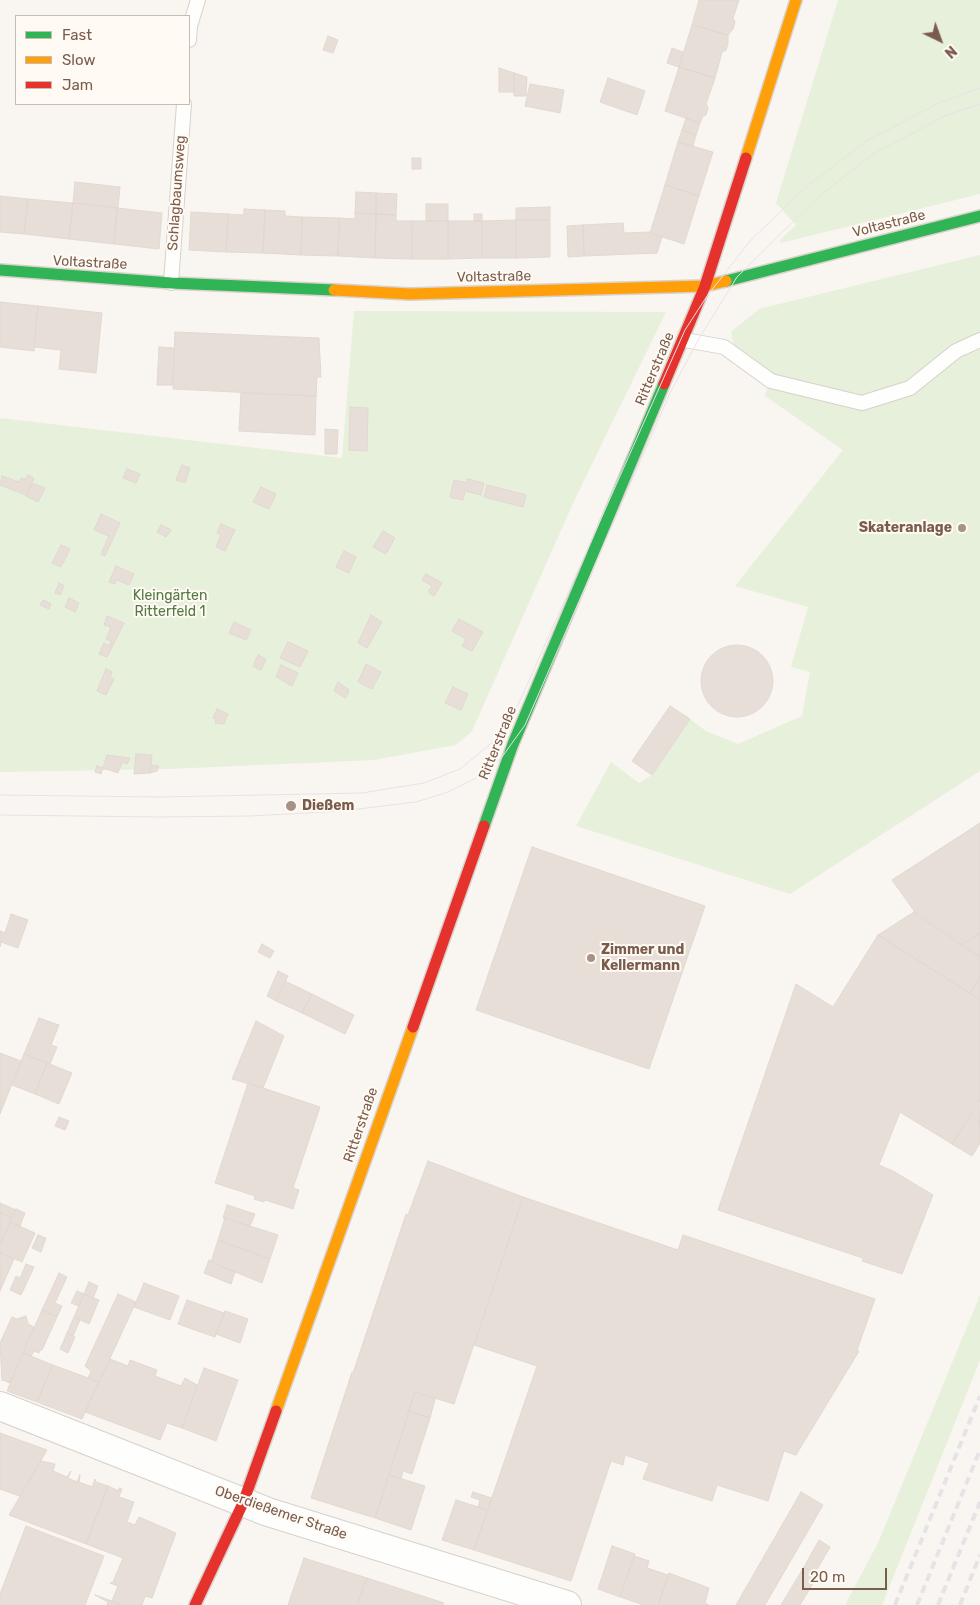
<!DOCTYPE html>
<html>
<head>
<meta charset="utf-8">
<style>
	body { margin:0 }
	#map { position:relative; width:980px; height:1605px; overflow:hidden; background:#f9f5f0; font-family:Rubik,sans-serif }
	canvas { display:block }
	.legend { position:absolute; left:15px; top:15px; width:175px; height:90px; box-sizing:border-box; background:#fffaf3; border:1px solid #cabbb1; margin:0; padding:6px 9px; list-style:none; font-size:15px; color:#7a5c4d }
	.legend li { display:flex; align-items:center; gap:10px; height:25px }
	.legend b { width:25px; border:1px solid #cabbb1 }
	.north { position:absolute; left:915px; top:15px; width:50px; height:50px; -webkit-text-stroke:4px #fffaf3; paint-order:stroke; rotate:138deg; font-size:14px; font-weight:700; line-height:20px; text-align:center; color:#7a5c4d }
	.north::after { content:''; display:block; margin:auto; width:18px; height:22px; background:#7a5c4d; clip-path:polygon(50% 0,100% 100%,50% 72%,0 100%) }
	.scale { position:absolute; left:802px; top:1568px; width:85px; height:22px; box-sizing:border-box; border:2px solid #7a5c4d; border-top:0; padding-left:6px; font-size:15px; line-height:18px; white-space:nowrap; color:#7a5c4d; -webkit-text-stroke:4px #fffaf3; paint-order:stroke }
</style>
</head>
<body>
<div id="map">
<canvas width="980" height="1605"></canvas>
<ul class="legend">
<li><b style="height:6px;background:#30b455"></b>Fast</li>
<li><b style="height:6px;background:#ff9f0a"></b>Slow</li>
<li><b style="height:6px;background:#e5322d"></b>Jam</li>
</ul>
<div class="north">N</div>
<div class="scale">20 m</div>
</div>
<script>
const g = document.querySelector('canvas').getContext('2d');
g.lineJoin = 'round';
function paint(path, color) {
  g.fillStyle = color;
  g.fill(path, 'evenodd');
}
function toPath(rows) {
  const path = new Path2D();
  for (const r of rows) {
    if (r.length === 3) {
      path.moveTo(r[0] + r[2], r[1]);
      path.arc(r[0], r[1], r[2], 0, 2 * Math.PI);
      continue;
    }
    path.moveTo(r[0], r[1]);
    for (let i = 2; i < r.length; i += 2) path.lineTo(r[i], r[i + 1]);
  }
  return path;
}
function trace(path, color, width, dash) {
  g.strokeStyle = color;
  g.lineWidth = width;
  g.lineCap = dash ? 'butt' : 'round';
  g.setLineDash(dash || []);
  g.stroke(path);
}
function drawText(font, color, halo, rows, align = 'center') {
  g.font = font + ' Rubik,sans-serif';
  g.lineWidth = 4;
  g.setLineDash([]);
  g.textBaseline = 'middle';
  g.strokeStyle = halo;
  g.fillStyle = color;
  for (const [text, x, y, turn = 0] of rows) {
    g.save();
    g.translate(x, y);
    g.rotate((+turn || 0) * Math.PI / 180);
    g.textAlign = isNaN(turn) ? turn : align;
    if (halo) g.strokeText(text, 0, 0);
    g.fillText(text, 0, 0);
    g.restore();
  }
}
const green = toPath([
	[838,0,980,0,980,194,781,243,780,240,796,225,776,203],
	[980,255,980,771,790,894,576,826,611,762,639,783,652,775,690,719,706,731,738,744,802,716,810,672,791,667,808,607,735,586,843,450,765,396,772,374,734,345,731,332,759,309],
	[354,311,666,312,574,501,472,731,456,745,374,760,168,769,0,772,0,418,342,458],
	[980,1295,980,1360,882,1605,845,1605,878,1543]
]);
const building = toPath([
	[699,0,739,0,733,18,735,22,733,29,728,35,692,25,699,0],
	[692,25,728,35,728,44,726,50,722,52,715,78,679,67,692,25],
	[328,36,338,40,333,53,323,50,328,36],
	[672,48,683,52,679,67,667,63,672,48],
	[679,67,715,78,706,104,708,108,706,115,703,116,700,123,665,111,679,67],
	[499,68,514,73,514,92,499,92,499,68],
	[514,73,527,77,526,96,514,96,514,73],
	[608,78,645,91,637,115,600,102,608,78],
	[530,84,564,90,560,113,525,106,530,84],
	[686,118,700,123,696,135,682,130,686,118],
	[682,130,696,135,693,146,678,142,682,130],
	[678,142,713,152,699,196,665,185,678,142],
	[412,158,421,158,421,169,412,169,412,158],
	[75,182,120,187,118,208,73,203,75,182],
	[665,185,699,196,684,244,650,233,665,185],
	[356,192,376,193,376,214,355,213,356,192],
	[376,193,397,194,396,215,376,214,376,193],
	[0,196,28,199,24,234,0,232,0,196],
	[28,199,73,203,69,239,24,234,28,199],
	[73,203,117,208,114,244,69,239,73,203],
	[426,204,448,204,448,221,426,221,426,204],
	[550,207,550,220,516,220,516,208,550,207],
	[117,208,162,213,159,249,114,244,117,208],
	[244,209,265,210,263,253,226,252,228,214,244,215,244,209],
	[265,210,285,211,285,216,302,217,301,255,263,253,265,210],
	[191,212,228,214,226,252,189,250,191,212],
	[355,213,376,214,375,258,338,256,339,218,355,219,355,213],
	[376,214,396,215,396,221,413,221,412,259,375,258,376,214],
	[474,214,482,214,482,221,474,221,474,214],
	[302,217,339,218,338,256,301,255,302,217],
	[516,220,516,258,482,258,482,221,516,220],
	[516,220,550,220,550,257,516,258,516,220],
	[412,221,448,221,448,259,412,259,412,221],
	[448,221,482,221,482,258,448,259,448,221],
	[623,223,624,233,650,232,662,237,657,253,584,256,583,225,623,223],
	[583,225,584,256,568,257,567,226,583,225],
	[0,302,38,306,34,351,0,347,0,302],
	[38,306,102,313,96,373,59,369,61,350,34,347,38,306],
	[175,332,319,338,321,377,317,377,316,396,173,389,175,332],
	[159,347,174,348,173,385,157,385,159,347],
	[241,393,316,396,315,435,239,431,241,393],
	[350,407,368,408,367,451,349,450,350,407],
	[325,429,338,430,337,454,325,454,325,429],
	[182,465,190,468,185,483,176,480,182,465],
	[127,469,140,474,136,483,123,478,127,469],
	[28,475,34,478,26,495,0,485,2,476,19,482,21,478,26,479,28,475],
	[467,479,484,483,481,495,465,491,463,500,450,497,454,480,467,483,467,479],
	[32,483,45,488,38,502,26,496,32,483],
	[487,485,526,495,523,507,484,497,487,485],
	[261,487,276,494,269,509,253,502,261,487],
	[101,514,120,523,105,556,101,554,109,536,94,530,101,514],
	[221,524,235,530,225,551,216,547,221,535,217,533,221,524],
	[161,525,171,530,166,537,157,532,161,525],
	[383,531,395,538,386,554,373,547,383,531],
	[61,545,70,549,61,567,52,563,61,545],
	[344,551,356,557,349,573,336,567,344,551],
	[116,566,134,574,129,585,117,580,114,584,109,582,116,566],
	[426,574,442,583,434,596,428,592,432,586,422,580,426,574],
	[59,583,64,586,60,595,55,593,59,583],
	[69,598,79,603,75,612,65,607,69,598],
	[43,600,51,604,49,609,40,605,43,600],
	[371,615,382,622,367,648,358,643,371,615],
	[107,616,124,623,107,657,99,654,104,643,109,646,111,641,106,639,111,627,104,625,107,616],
	[459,619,483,632,472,651,462,646,466,639,452,631,459,619],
	[234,622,251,630,246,640,229,633,234,622],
	[288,642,308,651,300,667,280,658,288,642],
	[737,681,36],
	[258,655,266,659,261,670,253,666,258,655],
	[366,664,381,672,372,689,358,682,366,664],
	[281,665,298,673,292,686,276,677,281,665],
	[106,669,112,672,110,678,114,679,106,695,97,691,106,669],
	[338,682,349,690,346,698,334,691,338,682],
	[453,687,468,694,461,710,445,703,453,687],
	[670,706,690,719,652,775,632,761,670,706],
	[217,709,228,714,224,724,215,723,216,719,213,718,217,709],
	[136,754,152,755,150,773,134,774,136,754],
	[107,755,130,758,127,764,122,762,118,773,103,768,107,755],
	[151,765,159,766,157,771,150,773,151,765],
	[97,766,103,768,101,774,95,772,97,766],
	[980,823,980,933,961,945,917,915,892,880,980,823],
	[532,847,705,906,649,1069,476,1010,532,847],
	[914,912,980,957,980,977,970,993,878,935,914,912],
	[11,914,28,920,18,948,1,942,0,947,0,931,5,933,11,914],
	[980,933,980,957,961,945,980,933],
	[878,935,980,1000,980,1101,952,1144,900,1112,879,1165,893,1171,933,1195,902,1274,862,1261,863,1258,718,1210,796,984,833,1007,878,935],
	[262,944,274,951,270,958,258,952,262,944],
	[278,971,288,976,276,1001,267,996,278,971],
	[980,977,980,1000,970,993,980,977],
	[285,981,312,994,302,1013,276,1001,285,981],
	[312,994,354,1015,345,1034,302,1013,312,994],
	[39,1018,59,1025,51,1045,57,1047,50,1064,24,1054,39,1018],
	[256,1021,284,1036,263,1088,232,1079,256,1021],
	[0,1053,21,1061,0,1114,0,1053],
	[24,1054,47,1063,35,1094,12,1085,24,1054],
	[47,1063,72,1073,59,1104,35,1094,47,1063],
	[248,1083,320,1107,293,1188,299,1190,293,1209,265,1200,264,1202,254,1199,255,1196,215,1183,248,1083],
	[979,1100,980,1143,972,1156,952,1144,979,1100],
	[59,1117,69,1121,65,1130,55,1126,59,1117],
	[428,1161,523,1197,454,1404,415,1392,375,1518,311,1498,352,1372,353,1373,406,1214,408,1215,428,1161],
	[523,1197,678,1250,683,1235,875,1299,857,1350,859,1351,796,1455,784,1451,768,1501,717,1485,712,1501,643,1479,649,1463,625,1455,623,1465,611,1461,571,1581,474,1550,537,1366,474,1345,523,1197],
	[0,1203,16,1210,12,1218,0,1213,0,1203],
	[227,1205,255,1214,250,1226,223,1218,227,1205],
	[16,1209,25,1213,20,1226,10,1222,16,1209],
	[0,1213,12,1218,0,1245,0,1213],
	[225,1218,278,1235,270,1259,218,1240,225,1218],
	[10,1222,35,1233,22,1262,0,1253,0,1245,10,1222],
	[38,1235,46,1238,41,1252,32,1248,38,1235],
	[218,1240,270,1259,262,1283,211,1262,218,1240],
	[0,1253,14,1259,0,1291,0,1253],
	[209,1260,235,1272,231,1284,204,1273,209,1260],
	[26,1264,34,1267,21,1295,10,1290,16,1276,20,1278,26,1264],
	[59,1273,67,1277,55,1303,62,1306,57,1317,42,1310,59,1273],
	[89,1282,98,1286,93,1298,84,1294,89,1282],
	[144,1283,179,1296,170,1320,134,1307,144,1283],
	[77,1291,84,1294,78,1306,71,1303,77,1291],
	[84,1294,99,1300,89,1324,74,1317,84,1294],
	[118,1294,136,1302,99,1382,88,1378,91,1371,85,1366,118,1294],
	[187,1300,224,1313,215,1337,178,1324,187,1300],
	[42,1310,57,1317,42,1350,40,1350,39,1353,34,1351,31,1356,23,1353,42,1310],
	[225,1311,248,1319,240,1343,216,1334,225,1311],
	[26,1316,28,1324,34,1327,10,1383,3,1380,2,1381,0,1343,12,1317,17,1319,26,1316],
	[74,1317,80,1320,73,1336,67,1333,74,1317],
	[67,1333,75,1337,68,1353,60,1349,67,1333],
	[23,1353,53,1365,37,1402,7,1391,23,1353],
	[110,1359,128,1366,130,1360,157,1370,155,1376,181,1386,185,1378,197,1385,182,1428,167,1423,160,1440,85,1412,110,1359],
	[53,1365,99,1382,82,1419,37,1402,53,1365],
	[204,1368,238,1380,216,1441,182,1428,204,1368],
	[415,1392,435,1399,430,1418,409,1411,415,1392],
	[409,1411,430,1418,412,1474,403,1471,401,1479,389,1475,409,1411],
	[0,1433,47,1450,20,1496,0,1489,0,1433],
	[41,1461,55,1464,53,1471,67,1477,71,1471,68,1478,77,1482,80,1474,79,1482,92,1487,95,1479,96,1482,108,1486,86,1544,9,1515,41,1461],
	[389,1475,425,1486,411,1530,375,1518,389,1475],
	[108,1486,119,1491,119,1488,122,1489,119,1497,134,1502,127,1522,135,1525,139,1517,176,1533,152,1598,145,1596,142,1605,122,1605,112,1601,118,1586,110,1583,113,1582,123,1558,86,1544,108,1486],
	[473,1492,492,1498,488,1510,478,1507,480,1500,471,1497,473,1492],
	[801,1492,823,1505,765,1605,736,1605,801,1492],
	[456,1500,488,1510,474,1550,442,1540,456,1500],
	[26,1526,104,1556,85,1605,0,1605,0,1594,26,1526],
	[819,1540,830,1547,815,1573,804,1567,819,1540],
	[612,1546,635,1554,620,1597,598,1589,612,1546],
	[634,1556,649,1561,647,1568,668,1575,658,1605,644,1605,620,1597,634,1556],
	[304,1558,367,1578,357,1605,288,1605,304,1558],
	[804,1567,818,1575,800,1605,781,1605,804,1567],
	[669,1573,709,1588,705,1603,709,1605,658,1605,669,1573],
	[367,1578,444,1603,443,1605,357,1605,367,1578],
	[95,1595,112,1601,122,1605,107,1605,108,1602,95,1595]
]);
const lane = toPath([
	[189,40,190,26,198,0],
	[171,283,184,104],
	[685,340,724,347,771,381,862,403,910,388,956,351,980,340]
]);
const street = toPath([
	[0,1406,268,1512,567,1605]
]);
const fast = toPath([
	[0,270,171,283,334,290],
	[726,281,980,216],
	[484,826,513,744,664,384]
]);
const slow = toPath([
	[746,158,796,0],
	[334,290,410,294,705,286,726,281],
	[276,1411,413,1027]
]);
const jam = toPath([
	[664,384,705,286,746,158],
	[413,1027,484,826],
	[195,1605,243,1503,276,1411]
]);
const tram = toPath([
	[0,795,160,797,362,793,424,783,460,769,495,740,519,703,685,330,707,296,750,241,806,187,868,140,941,102,980,88],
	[0,815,159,817,250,816,342,811,416,802,448,792,482,775,502,757,525,725,670,393,697,342,737,277,817,198,873,154,947,115,980,104]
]);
const rail = toPath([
	[895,1605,980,1396],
	[917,1605,980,1450],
	[938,1605,980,1502],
	[960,1605,980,1555]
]);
const markers = [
	[962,528,5,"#a69286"],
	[291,806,6,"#a69286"],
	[591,958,5,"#a69286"]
];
const streetNames = [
	["Schlagbaumsweg",177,193,-86],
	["Voltastraße",889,224,-14],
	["Voltastraße",90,263,3],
	["Voltastraße",494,277,-1],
	["Ritterstraße",655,369,-67],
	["Ritterstraße",498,743,-68],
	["Ritterstraße",361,1125,-71],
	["Oberdießemer Straße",281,1513,19]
];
const poiNames = [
	["Skateranlage",952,528,"right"],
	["Dießem",302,806],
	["Zimmer und",601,950],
	["Kellermann",601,966]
];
const parkNames = [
	["Kleingärten",170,596],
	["Ritterfeld 1",170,612]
];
paint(green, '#e7f0db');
paint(building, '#e6ded7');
trace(building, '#e2d8d2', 1);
trace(lane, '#d7d1cb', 16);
trace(street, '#d7d1cb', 30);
trace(fast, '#d9d2cb', 14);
trace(slow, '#d9d2cb', 14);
trace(jam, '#d9d2cb', 14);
trace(lane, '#fefefd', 14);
trace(street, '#fefefd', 28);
trace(fast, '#30b455', 11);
trace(slow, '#ff9f0a', 11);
trace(jam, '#e5322d', 11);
trace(tram, '#e6e3e7', 1);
trace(rail, '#e6e3e7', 4, [8, 5]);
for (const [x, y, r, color] of markers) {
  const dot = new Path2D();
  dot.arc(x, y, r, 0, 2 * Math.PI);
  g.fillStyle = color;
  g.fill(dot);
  trace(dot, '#fffaf3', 2);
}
drawText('14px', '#7a5c4d', '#fffaf3', streetNames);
drawText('bold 14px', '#7a5c4d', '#fffaf3', poiNames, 'left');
drawText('14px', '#537a41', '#fffaf3', parkNames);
</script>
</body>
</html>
